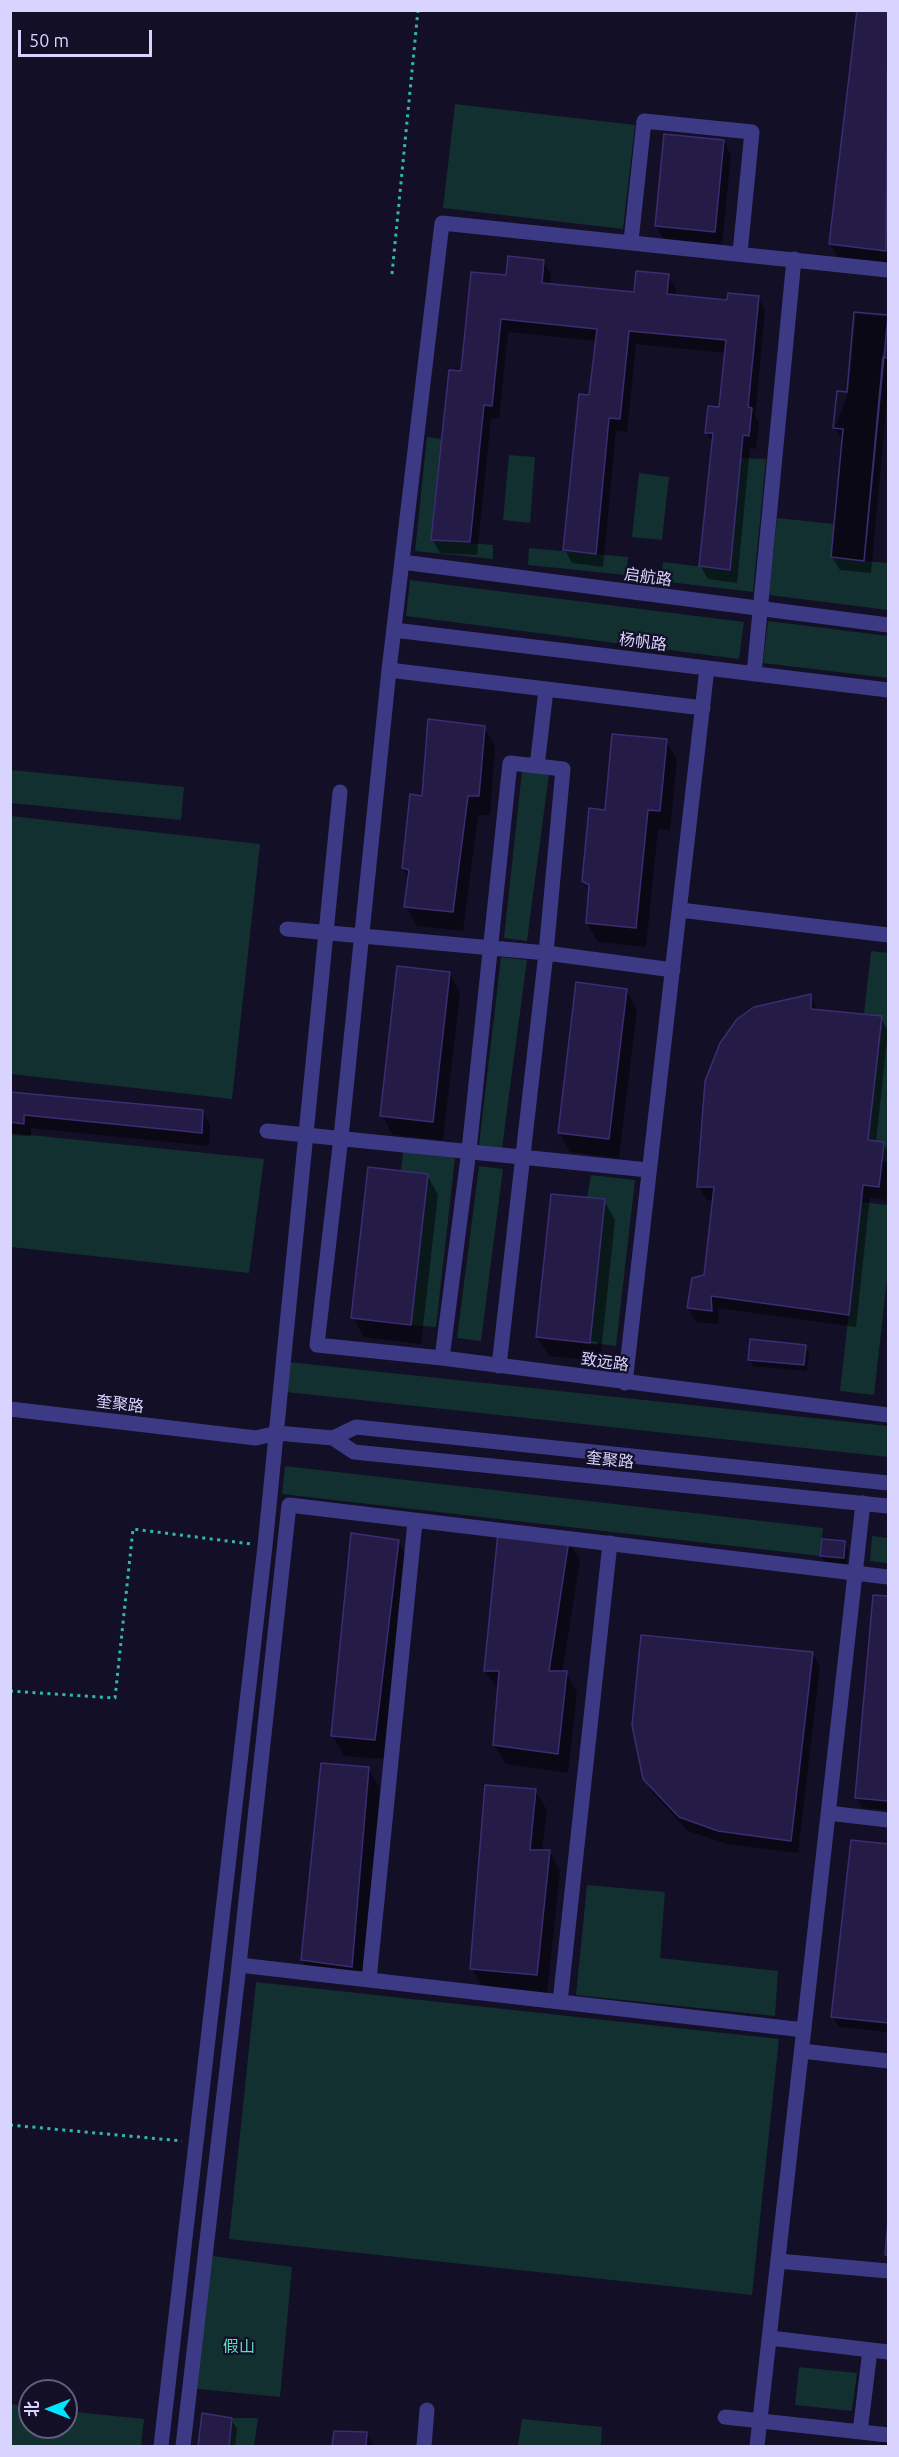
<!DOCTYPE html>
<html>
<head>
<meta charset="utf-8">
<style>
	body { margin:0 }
	#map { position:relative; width:899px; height:2457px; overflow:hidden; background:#130f26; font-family:Ubuntu,"Noto Sans SC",sans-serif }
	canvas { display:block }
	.frame { position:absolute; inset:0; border:12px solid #d9d4ff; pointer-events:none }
	.north { position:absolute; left:18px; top:2379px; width:60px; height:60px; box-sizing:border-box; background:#130f26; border:2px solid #625e7d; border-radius:50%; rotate:270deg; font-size:16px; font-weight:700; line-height:24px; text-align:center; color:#d9d4ff }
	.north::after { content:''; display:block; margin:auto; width:21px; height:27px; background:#00e5ff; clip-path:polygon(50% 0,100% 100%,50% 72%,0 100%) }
	.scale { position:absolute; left:18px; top:30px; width:134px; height:27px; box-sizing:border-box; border:3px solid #d9d4ff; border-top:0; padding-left:8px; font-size:18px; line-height:21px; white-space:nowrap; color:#d9d4ff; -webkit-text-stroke:4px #130f26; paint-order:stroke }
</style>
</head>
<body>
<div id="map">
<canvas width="899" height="2457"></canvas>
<div class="frame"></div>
<div class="north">北</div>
<div class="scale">50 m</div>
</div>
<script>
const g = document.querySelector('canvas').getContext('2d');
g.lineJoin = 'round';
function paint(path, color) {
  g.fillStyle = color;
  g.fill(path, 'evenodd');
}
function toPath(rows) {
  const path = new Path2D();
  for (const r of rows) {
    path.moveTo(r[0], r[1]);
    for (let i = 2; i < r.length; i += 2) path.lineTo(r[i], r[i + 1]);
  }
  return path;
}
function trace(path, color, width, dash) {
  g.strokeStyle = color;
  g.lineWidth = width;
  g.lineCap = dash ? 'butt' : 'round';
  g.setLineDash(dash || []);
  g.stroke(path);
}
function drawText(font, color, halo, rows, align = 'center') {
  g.font = font + ' Ubuntu,"Noto Sans SC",sans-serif';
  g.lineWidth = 4.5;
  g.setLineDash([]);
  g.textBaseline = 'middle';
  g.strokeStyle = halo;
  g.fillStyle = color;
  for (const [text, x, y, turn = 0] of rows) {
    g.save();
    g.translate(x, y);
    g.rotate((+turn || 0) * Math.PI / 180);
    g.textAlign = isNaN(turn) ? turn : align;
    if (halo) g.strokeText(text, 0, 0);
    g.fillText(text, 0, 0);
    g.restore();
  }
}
const green = toPath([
	[455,104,635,125,623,229,443,208],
	[427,437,442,439,431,540,493,545,493,559,415,551],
	[509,455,535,457,530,523,503,520],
	[740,458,766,459,753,592,660,581,663,562,729,570],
	[639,473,669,477,662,540,632,537],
	[777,518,834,524,831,558,888,563,888,610,769,595],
	[529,548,628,557,626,575,528,565],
	[410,580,744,622,739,659,406,616],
	[768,621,888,636,888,678,763,663],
	[11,770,184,787,181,820,11,803],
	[522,771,549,774,527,941,504,938],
	[11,816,260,844,232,1099,11,1074],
	[871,951,888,953,888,1162,882,1161,884,1142,868,1140,881,1016,864,1014],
	[501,957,527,960,502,1148,479,1145],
	[11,1133,264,1159,249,1273,11,1247],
	[403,1152,455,1158,436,1327,411,1325,401,1171],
	[479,1166,503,1169,481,1341,457,1338],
	[591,1175,635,1180,616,1346,590,1343,604,1199,587,1197],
	[861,1202,888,1205,888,1270,874,1395,840,1391],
	[288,1362,888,1426,888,1457,286,1392],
	[285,1466,823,1528,820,1556,282,1494],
	[872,1536,888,1538,888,1563,870,1561],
	[587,1885,665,1892,660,1958,778,1971,775,2016,576,1995],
	[256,1982,779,2039,752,2295,229,2239],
	[205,2255,292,2267,280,2397,188,2388],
	[799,2367,857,2373,852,2411,795,2405],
	[11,2404,30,2407,30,2427,66,2427,66,2411,144,2419,141,2446,11,2446],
	[232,2418,258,2418,254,2446,229,2446],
	[522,2419,602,2427,601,2446,518,2446]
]);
const shadow = toPath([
	[859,10,888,10,888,263,838,257,830,244],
	[724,141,731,155,722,245,664,239,656,226],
	[543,261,551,274,550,285,635,294,668,276,676,289,675,297,729,302,758,297,765,310,755,416,759,423,756,449,750,448,737,583,708,579,700,565,713,444,706,432,720,408,726,353,636,344,627,432,616,431,603,567,572,563,565,550,591,397,597,341,508,332,499,419,491,418,477,555,440,553,433,540,462,373,507,277],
	[856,314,888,317,888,388,871,573,840,570,832,557,842,441,835,428,848,394],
	[484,727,495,746,490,815,478,815,463,931,417,926,406,906,409,879,403,868,423,797],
	[666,741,677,760,670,830,658,829,646,947,598,942,587,923,590,891,584,881,606,811],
	[449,973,460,993,443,1140,393,1135,382,1115],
	[626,990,637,1010,619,1158,570,1152,559,1132],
	[810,996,818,1011,881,1018,888,1031,876,1142,883,1143,888,1152,888,1179,886,1200,870,1197,856,1327,718,1308,719,1324,696,1322,688,1308,693,1279,705,1276,714,1200,706,1200,699,1186],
	[10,1094,202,1112,210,1125,209,1146,31,1128,31,1136,10,1135],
	[427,1175,438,1195,421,1344,364,1337,353,1317],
	[604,1201,615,1220,600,1361,549,1356,537,1337],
	[548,1337,597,1342,597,1345,548,1340],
	[805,1347,809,1353,807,1371,753,1366,750,1359],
	[353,1535,398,1541,409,1561,386,1759,344,1756,333,1736],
	[568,1541,580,1560,562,1673,566,1673,577,1692,568,1773,506,1764,494,1745,499,1690,485,1671],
	[844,1542,848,1549,847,1564,825,1562,821,1556],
	[875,1596,888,1598,888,1810,863,1808,857,1798],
	[812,1653,820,1666,798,1853,727,1844,688,1831,653,1793,645,1779],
	[368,1768,380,1788,362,1986,314,1980,302,1960],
	[535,1791,547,1810,542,1851,549,1851,560,1871,547,1994,483,1988,472,1968],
	[852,1842,888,1845,888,2032,839,2027,833,2017],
	[203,2415,231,2419,237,2429,235,2446,200,2446],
	[335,2432,366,2434,374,2446,334,2446],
	[881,2441,888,2442,888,2446,880,2446]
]);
const building = toPath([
	[857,10,888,10,886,251,829,244,857,10],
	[664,134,724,140,715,232,655,226,664,134],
	[508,256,544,260,542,283,634,292,636,271,669,274,667,294,727,300,728,293,759,296,748,407,752,408,749,436,743,435,730,570,699,566,713,433,705,433,708,406,719,407,726,340,629,331,620,419,609,418,596,554,563,550,579,394,589,395,597,329,501,319,492,406,484,405,470,542,431,540,449,370,461,371,471,272,506,275,508,256],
	[888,310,888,358,883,357,864,561,831,557,843,429,833,428,837,391,847,392,854,312,888,315,888,310],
	[854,312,888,315,864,561,831,557,843,429,833,428,837,391,847,392,854,312],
	[428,719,485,726,479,796,468,796,453,912,404,907,409,870,402,868,410,794,422,796,428,719],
	[612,734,667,739,660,811,648,810,636,928,586,923,589,885,582,881,589,808,605,810,612,734],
	[397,966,450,972,433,1122,380,1116,397,966],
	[576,982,627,989,609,1139,558,1133,576,982],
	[811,994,811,1009,882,1016,868,1140,884,1142,882,1161,879,1187,863,1185,849,1315,711,1296,712,1311,687,1308,692,1278,704,1275,714,1187,697,1187,705,1081,720,1043,737,1019,754,1007,811,994],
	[10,1092,203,1110,202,1133,24,1115,24,1124,10,1122,10,1092],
	[368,1167,428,1174,411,1325,351,1318,368,1167],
	[551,1194,605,1199,590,1343,536,1337,551,1194],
	[750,1339,806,1345,804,1365,748,1360,750,1339],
	[351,1533,399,1540,375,1740,331,1736,351,1533],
	[498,1533,569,1540,549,1671,567,1671,558,1754,493,1745,499,1671,484,1671,498,1533],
	[822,1539,845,1541,844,1558,820,1556,822,1539],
	[873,1595,888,1596,888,1801,855,1798,873,1595],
	[641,1635,813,1652,791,1841,718,1831,679,1817,643,1779,632,1725,641,1635],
	[321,1763,369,1767,352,1967,301,1960,321,1763],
	[485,1785,536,1789,530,1850,550,1850,537,1975,470,1969,485,1785],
	[851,1840,888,1844,888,2023,831,2017,851,1840],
	[888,2219,888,2255,885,2255,888,2219],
	[202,2413,232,2418,229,2446,198,2446,202,2413],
	[334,2431,367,2432,366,2446,332,2446,334,2431]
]);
const path = toPath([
	[392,274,418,10],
	[10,1691,115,1698,133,1529,251,1544],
	[10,2125,182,2141]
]);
const minor = toPath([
	[631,241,644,121,752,132,740,253],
	[888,270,442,223,389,670,341,1137,317,1345,442,1358,888,1415],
	[402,562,888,625],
	[394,630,888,690],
	[389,670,703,708],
	[754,674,794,259],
	[537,766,546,690],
	[680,910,888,935],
	[287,929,546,953,673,970],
	[267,1131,648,1170],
	[442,1358,469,1150,510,763,563,769,546,953,499,1366],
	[625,1383,707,668],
	[10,1409,256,1438,277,1433,333,1438,354,1452,888,1506],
	[333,1438,356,1427,888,1483],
	[828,1813,888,1820],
	[239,1965,804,2030],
	[369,1980,415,1522],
	[560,2002,610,1543],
	[802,2051,888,2061],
	[778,2261,888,2271],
	[770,2338,888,2352],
	[725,2417,888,2435],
	[860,2432,870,2350],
	[161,2446,265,1546,340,792],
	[183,2446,238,1974,289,1505,888,1577],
	[424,2446,427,2410],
	[757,2446,863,1503]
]);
const streetNames = [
	["启航路",648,577,8],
	["杨帆路",643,642,7],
	["致远路",605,1362,8],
	["奎聚路",120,1404,7],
	["奎聚路",610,1460,6]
];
const parkNames = [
	["假山",239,2347]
];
paint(green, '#12302f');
paint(shadow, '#0007');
paint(building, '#241b47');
trace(building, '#3b2d73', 1.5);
trace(path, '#2fb8b0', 3, [3, 4.5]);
trace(minor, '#3d3a85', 15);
drawText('16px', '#d9d4ff', '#130f26', streetNames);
drawText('16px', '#5fe0c0', '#130f26', parkNames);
</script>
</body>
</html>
